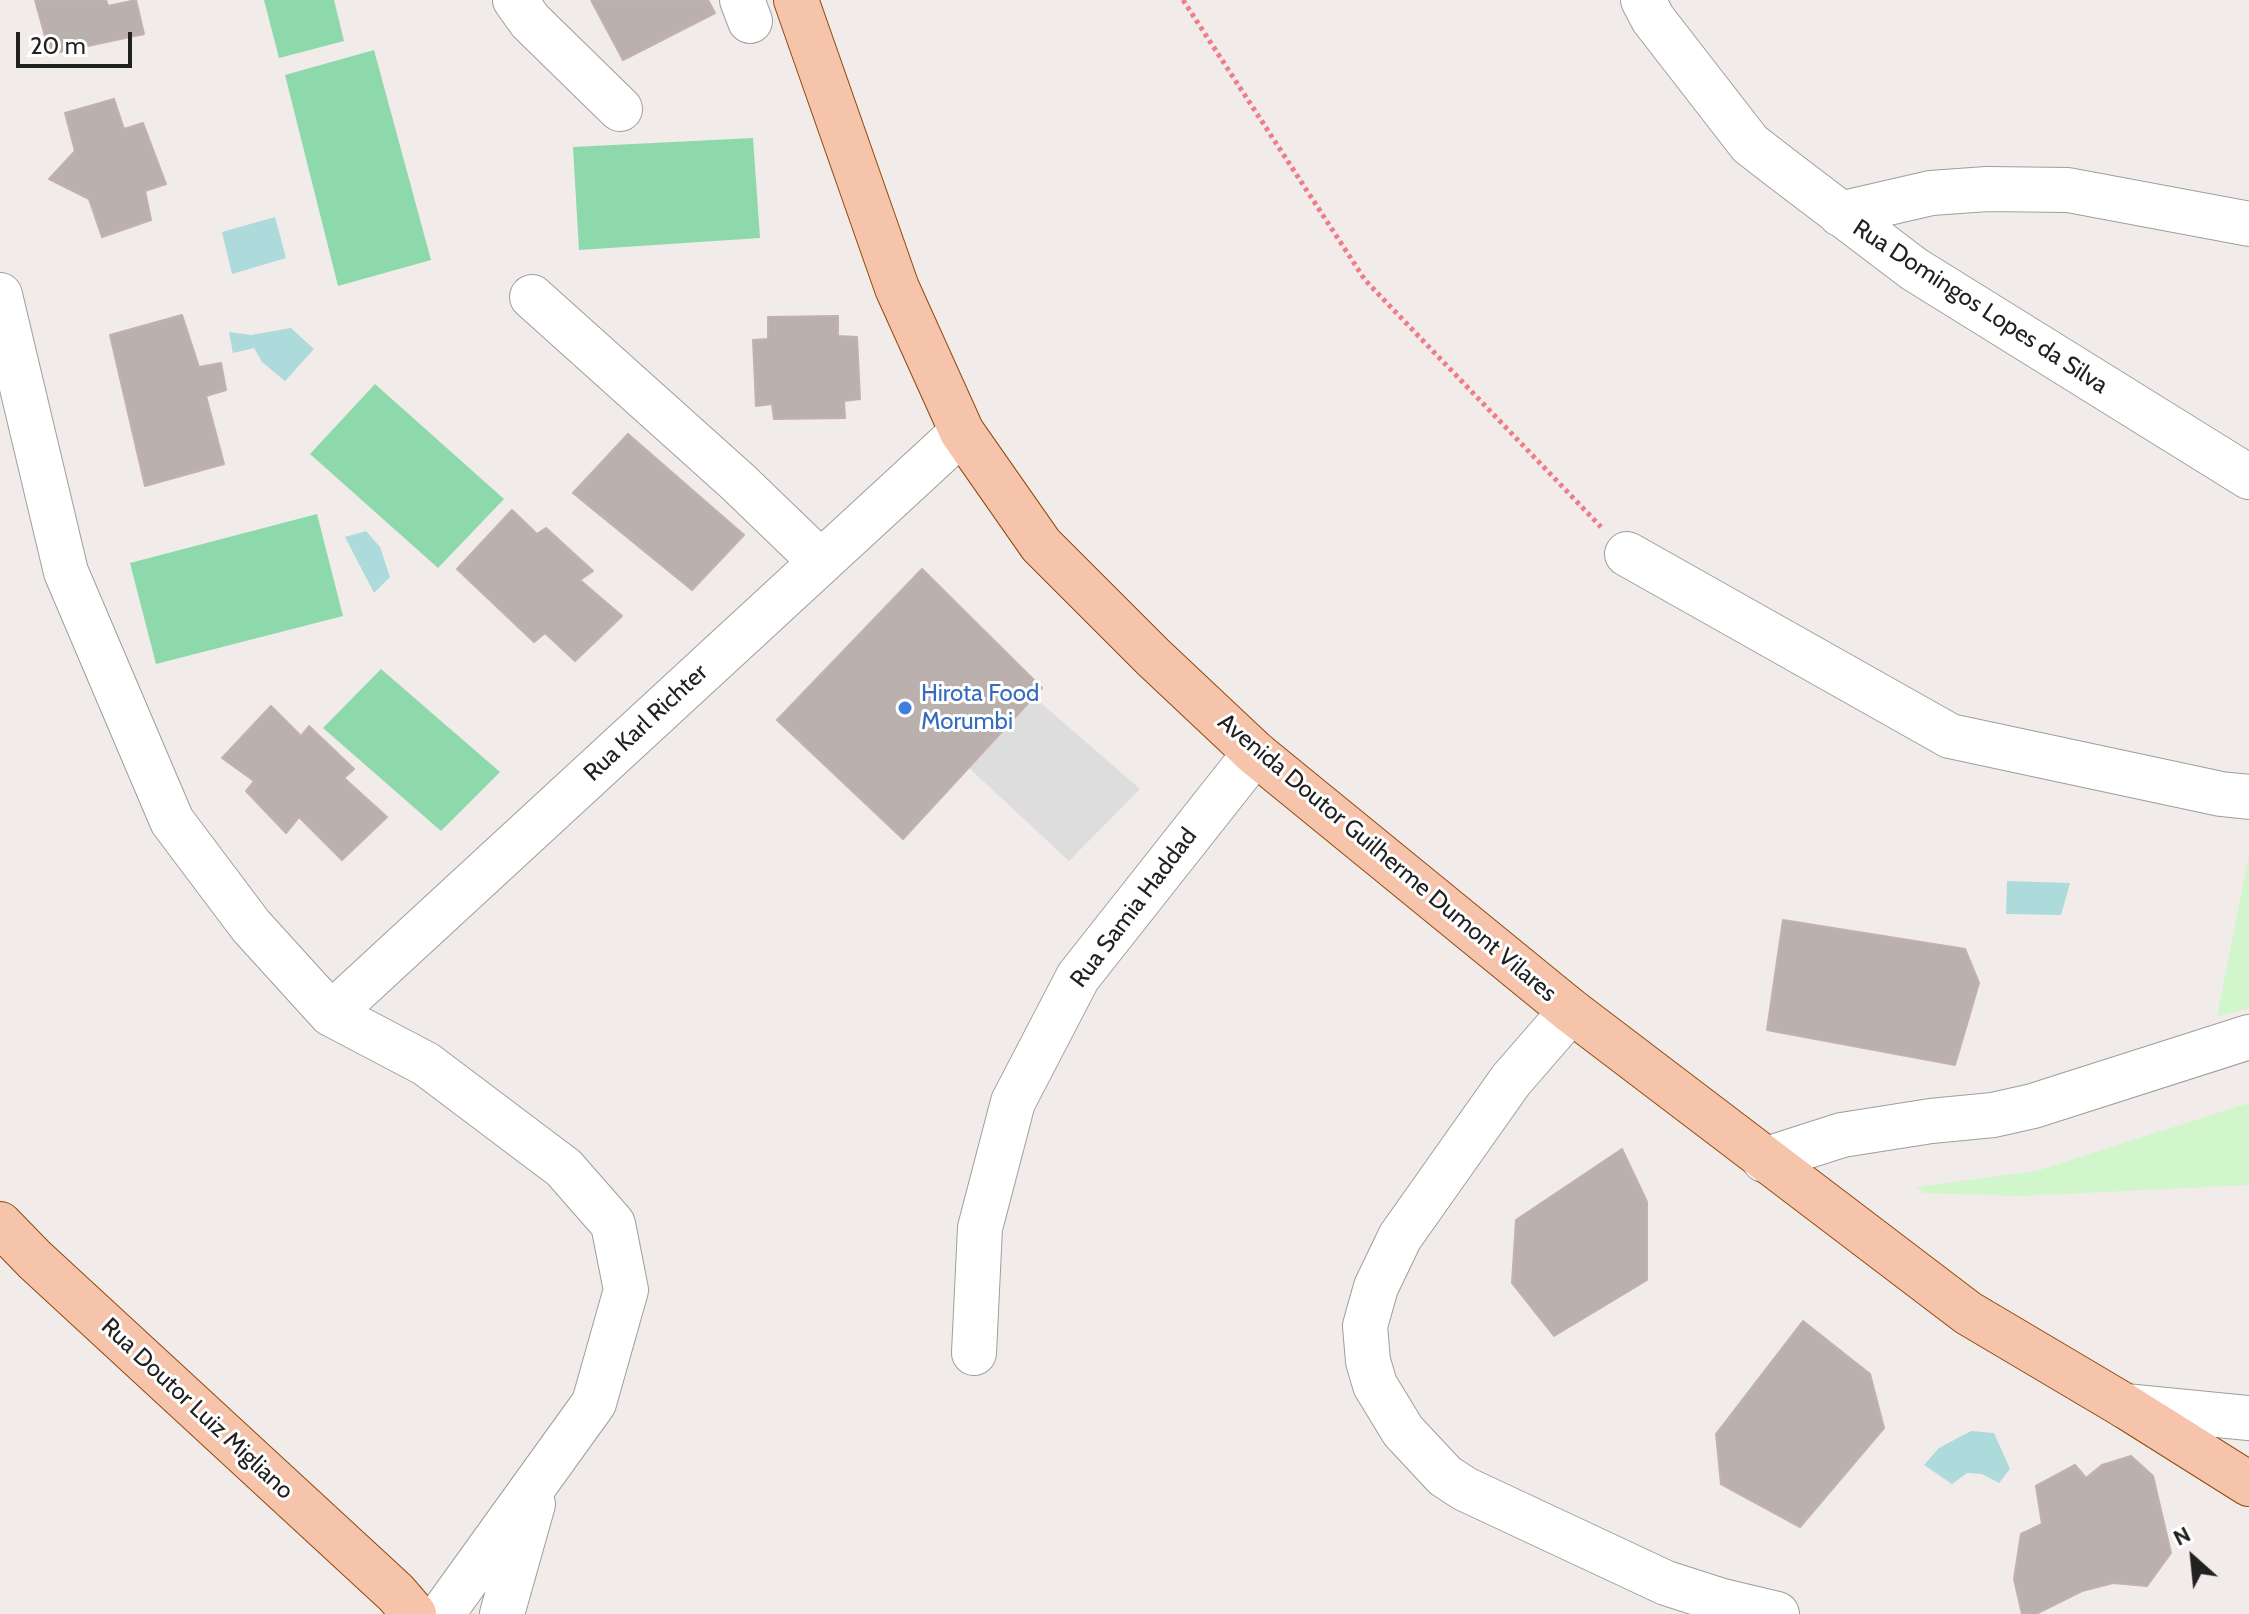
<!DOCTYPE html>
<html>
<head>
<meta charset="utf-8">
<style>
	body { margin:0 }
	#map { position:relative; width:2249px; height:1614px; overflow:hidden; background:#f1ece9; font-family:Cabin,sans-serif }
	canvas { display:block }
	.north { position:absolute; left:2153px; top:1518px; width:80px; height:80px; -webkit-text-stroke:6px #fff; paint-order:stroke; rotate:333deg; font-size:22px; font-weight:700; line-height:32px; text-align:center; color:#212121 }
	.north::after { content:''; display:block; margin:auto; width:28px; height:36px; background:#212121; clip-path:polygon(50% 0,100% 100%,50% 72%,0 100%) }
	.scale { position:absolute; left:16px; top:32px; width:116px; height:36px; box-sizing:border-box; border:4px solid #212121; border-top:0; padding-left:10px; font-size:24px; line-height:28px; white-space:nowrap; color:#212121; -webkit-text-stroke:6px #fff; paint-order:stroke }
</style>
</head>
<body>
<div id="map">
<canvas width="2249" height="1614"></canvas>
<div class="north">N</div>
<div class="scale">20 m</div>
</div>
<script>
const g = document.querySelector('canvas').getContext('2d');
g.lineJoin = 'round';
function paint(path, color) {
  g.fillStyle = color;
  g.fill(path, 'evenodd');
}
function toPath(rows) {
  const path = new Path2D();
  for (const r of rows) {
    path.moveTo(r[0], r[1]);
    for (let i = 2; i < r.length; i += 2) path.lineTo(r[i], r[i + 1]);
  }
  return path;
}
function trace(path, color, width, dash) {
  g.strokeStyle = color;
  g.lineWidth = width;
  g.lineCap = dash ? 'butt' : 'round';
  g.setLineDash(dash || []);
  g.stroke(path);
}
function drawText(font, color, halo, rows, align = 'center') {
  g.font = font + ' Cabin,sans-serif';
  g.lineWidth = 6;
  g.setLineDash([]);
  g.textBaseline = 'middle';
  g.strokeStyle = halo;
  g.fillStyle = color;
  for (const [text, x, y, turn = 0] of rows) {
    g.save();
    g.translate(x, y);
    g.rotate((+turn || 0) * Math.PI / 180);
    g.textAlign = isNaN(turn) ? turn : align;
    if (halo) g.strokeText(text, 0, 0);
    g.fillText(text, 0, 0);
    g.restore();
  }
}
const park = toPath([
	[2249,854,2249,1008,2217,1017],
	[2249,1103,2249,1185,2022,1196,1924,1193,1916,1187,2036,1171]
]);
const pitch = toPath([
	[264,0,334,0,344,41,279,58],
	[374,50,431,260,338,286,285,75],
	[753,138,760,238,579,250,573,147],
	[375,384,504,499,438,568,310,454],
	[317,514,343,616,156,664,130,563],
	[381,669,500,772,441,831,323,728]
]);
const parking = toPath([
	[1034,697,1140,789,1069,861,968,767]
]);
const water = toPath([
	[275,217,286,258,232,274,222,232],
	[291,328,314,349,285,381,262,362,254,348,233,353,229,332,251,335],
	[366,531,380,547,390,577,374,593,345,537],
	[2007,881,2070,883,2061,915,2006,914],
	[1971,1431,1994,1433,2010,1469,1999,1483,1982,1474,1967,1473,1952,1484,1924,1465,1939,1448]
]);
const building = toPath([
	[35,0,106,0,108,6,136,0,144,34,50,54,35,0],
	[591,0,708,0,715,13,623,60,591,0],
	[114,99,124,129,143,123,166,184,145,191,151,220,102,237,89,199,49,179,75,151,65,113,114,99],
	[182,315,199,367,221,363,226,390,206,396,224,464,145,486,110,335,182,315],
	[838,316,838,336,857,337,860,399,844,401,845,418,774,419,772,404,756,406,753,340,768,339,768,317,838,316],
	[628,434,744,535,692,590,573,493,628,434],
	[512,510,537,534,546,528,593,571,580,580,622,616,575,661,545,633,534,642,457,569,512,510],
	[922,569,1042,688,903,839,777,720,922,569],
	[271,706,301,736,309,726,354,769,344,778,387,817,342,860,299,817,286,833,246,791,254,781,222,758,271,706],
	[1783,920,1965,949,1979,983,1955,1065,1767,1030,1783,920],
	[1622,1149,1647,1202,1647,1280,1554,1336,1512,1283,1516,1220,1622,1149],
	[1803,1321,1870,1374,1884,1428,1800,1527,1721,1484,1716,1434,1803,1321],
	[2131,1456,2153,1476,2171,1553,2147,1586,2113,1583,2082,1591,2036,1614,2022,1614,2014,1579,2021,1534,2042,1524,2036,1486,2075,1465,2086,1478,2102,1465,2131,1456]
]);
const path = toPath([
	[1183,0,1365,280,1601,527]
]);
const minor = toPath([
	[515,0,530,21,620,109],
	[742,0,750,21],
	[1643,0,1653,19,1750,144,1781,168,1914,269,2249,477],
	[1840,214,1931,193,1987,189,2068,190,2249,224],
	[0,295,66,572,172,821,251,926,331,1014,426,1064,564,1168,613,1224,626,1290,594,1403,442,1614],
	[532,297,738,482,821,562],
	[1627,554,1950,736,2221,794,2249,797],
	[1571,1011,1511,1080,1400,1237,1376,1287,1365,1326,1368,1361,1375,1385,1403,1431,1445,1476,1465,1489,1666,1583,1722,1601,1777,1614],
	[331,1014,962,432],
	[1764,1160,1842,1135,1931,1121,1993,1115,2033,1106,2249,1037],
	[974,1353,980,1228,1013,1102,1078,977,1255,753],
	[2125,1406,2249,1418],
	[502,1614,533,1504]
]);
const major = toPath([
	[796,0,897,288,962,432,1041,545,1153,657,1255,753,1571,1011,1968,1313,2125,1406,2249,1484],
	[0,1224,35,1260,396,1593,414,1614]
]);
const markers = [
	[905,708,8,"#3f7fe0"]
];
const streetNames = [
	["Rua Domingos Lopes da Silva",1980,307,33],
	["Rua Karl Richter",646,723,-43],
	["Avenida Doutor Guilherme Dumont Vilares",1387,858,40],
	["Rua Samia Haddad",1134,908,-53],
	["Rua Doutor Luiz Migliano",197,1409,43]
];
const shopNames = [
	["Hirota Food",921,694],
	["Morumbi",921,722]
];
paint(park, '#d1f6cb');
paint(pitch, '#8ed9ac');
paint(parking, '#ddd');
paint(water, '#addada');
paint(building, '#bab1af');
trace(building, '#c2b1ac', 2);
trace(minor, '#9e9e9e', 46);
trace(major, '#92490c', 46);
trace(path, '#ef7c88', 5, [4, 4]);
trace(minor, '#fff', 44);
trace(major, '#f5c4aa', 44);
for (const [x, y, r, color] of markers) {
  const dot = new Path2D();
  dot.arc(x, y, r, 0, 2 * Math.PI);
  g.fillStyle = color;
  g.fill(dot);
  trace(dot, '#fff', 3);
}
drawText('24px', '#212121', '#fff', streetNames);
drawText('24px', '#366cbe', '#fff', shopNames, 'left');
</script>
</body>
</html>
